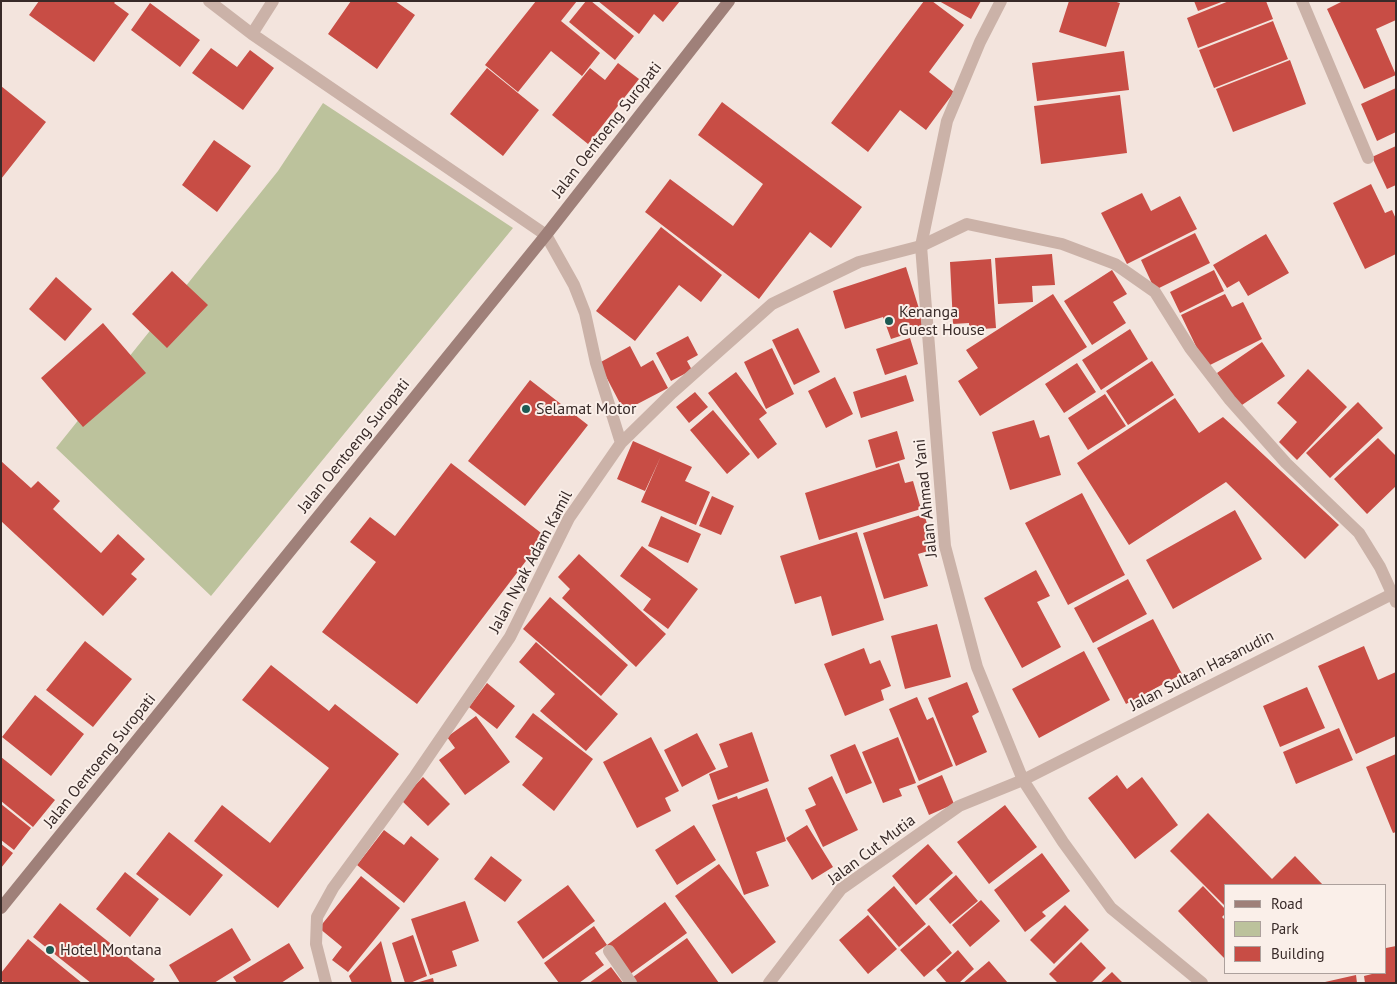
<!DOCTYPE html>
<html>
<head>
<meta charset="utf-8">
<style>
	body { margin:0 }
	#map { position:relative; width:1397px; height:984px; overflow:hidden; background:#f3e4dd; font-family:"PT Sans",sans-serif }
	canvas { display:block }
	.frame { position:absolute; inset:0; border:2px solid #382a28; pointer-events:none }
	.legend { position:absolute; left:1224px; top:884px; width:162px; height:90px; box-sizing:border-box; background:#faefe9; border:1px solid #aca09c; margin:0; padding:6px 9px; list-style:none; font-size:15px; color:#382a28 }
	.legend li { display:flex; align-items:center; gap:10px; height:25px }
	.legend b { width:25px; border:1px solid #aca09c }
</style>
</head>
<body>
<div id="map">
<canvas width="1397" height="984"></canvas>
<div class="frame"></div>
<ul class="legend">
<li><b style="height:6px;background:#9f8079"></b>Road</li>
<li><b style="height:14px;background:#bcc29c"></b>Park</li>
<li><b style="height:14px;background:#c84d45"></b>Building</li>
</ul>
</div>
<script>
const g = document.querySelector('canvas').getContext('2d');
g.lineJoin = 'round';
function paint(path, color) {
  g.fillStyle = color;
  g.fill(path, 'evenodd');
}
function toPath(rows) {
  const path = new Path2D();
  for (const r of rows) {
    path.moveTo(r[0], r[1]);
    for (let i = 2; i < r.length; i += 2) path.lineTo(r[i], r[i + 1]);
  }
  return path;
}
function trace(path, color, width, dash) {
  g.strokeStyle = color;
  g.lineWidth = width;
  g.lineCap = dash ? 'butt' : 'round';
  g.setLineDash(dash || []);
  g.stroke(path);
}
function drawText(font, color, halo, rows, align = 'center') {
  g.font = font + ' "PT Sans",sans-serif';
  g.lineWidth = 4;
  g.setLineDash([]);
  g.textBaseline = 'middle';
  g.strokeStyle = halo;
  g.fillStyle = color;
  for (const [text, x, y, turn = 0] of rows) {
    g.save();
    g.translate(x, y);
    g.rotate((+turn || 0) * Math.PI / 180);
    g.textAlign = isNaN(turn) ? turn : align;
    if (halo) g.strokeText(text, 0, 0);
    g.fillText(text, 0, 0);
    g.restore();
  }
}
const green = toPath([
	[323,103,513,228,211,596,56,448,278,171]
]);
const building = toPath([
	[39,1,116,1,114,3,129,14,94,62,29,15],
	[351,1,395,1,415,15,377,69,328,34],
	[536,1,577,1,561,21,600,53,582,76,551,51,518,92,485,65],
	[586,1,591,1,634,36,615,60,569,22],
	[598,1,680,1,663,22,654,14,639,34],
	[924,1,932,1,964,25,929,72,954,92,926,130,900,110,868,152,831,123],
	[939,1,981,1,971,19],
	[1069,1,1113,1,1120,3,1106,47,1059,32],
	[1194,1,1224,1,1198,11],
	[1229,1,1266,1,1273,19,1198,48,1187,18],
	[1343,1,1396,1,1396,20,1376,29,1396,75,1364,89,1327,9],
	[150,3,200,40,180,67,131,30],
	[1273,21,1288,59,1214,88,1199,50],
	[211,48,237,67,250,50,274,68,243,110,192,73],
	[1124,51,1129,90,1037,101,1032,63],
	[1290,60,1306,104,1233,132,1216,89],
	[618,63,639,79,588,144,552,115,590,68,605,80],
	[487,68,539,110,503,156,450,114],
	[1,86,46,122,1,179],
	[1396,88,1396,132,1377,141,1361,104],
	[1120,95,1127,153,1041,164,1034,106],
	[722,102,862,207,831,248,810,232,759,299,645,212,670,179,733,226,763,184,698,135],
	[214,140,251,166,217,212,182,185],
	[1396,146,1396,185,1387,189,1372,157],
	[1371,184,1385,213,1392,210,1396,219,1396,254,1365,269,1333,203],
	[1142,193,1151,211,1180,196,1197,229,1127,264,1101,213],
	[661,227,722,275,701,302,679,285,635,341,596,311],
	[1195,233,1210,263,1155,290,1141,260],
	[1266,234,1289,273,1248,296,1239,281,1227,288,1213,265],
	[1052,254,1055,285,1032,286,1033,302,998,304,995,258],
	[991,259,996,328,969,330,969,323,953,324,950,262],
	[906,267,925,328,891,339,883,317,845,329,833,291],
	[1112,270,1127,294,1113,302,1126,323,1092,345,1064,301],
	[1214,270,1224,291,1180,313,1170,292],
	[172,271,208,305,167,348,132,314],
	[56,277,92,309,65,341,29,309],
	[1053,294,1087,347,980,416,958,381,978,368,966,350],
	[1225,294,1232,307,1243,302,1262,339,1206,367,1181,315],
	[103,323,146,373,83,427,41,378],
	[798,328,820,372,794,385,772,340],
	[1130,329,1148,359,1101,390,1082,360],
	[688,336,698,355,687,361,692,370,671,381,656,353],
	[910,338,918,364,885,375,876,349],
	[1262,342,1285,376,1239,407,1217,373],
	[630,346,641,367,653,360,668,388,624,411,599,363],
	[772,348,794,394,766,409,744,362],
	[1152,361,1174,395,1128,425,1106,391],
	[1077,363,1096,392,1064,413,1045,384],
	[1308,369,1347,407,1297,460,1279,442,1297,422,1277,403],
	[736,372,767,413,759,419,777,444,758,459,708,393],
	[906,375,914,401,861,418,853,392],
	[835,377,853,414,826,428,808,391],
	[530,380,588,425,525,506,468,461],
	[695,392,708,407,689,423,676,407],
	[1105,394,1126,426,1088,450,1068,418],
	[1175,398,1199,433,1223,417,1339,525,1305,559,1226,482,1129,545,1077,463],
	[1358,402,1383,428,1330,478,1306,453],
	[713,410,750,454,727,474,690,430],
	[1034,420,1040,438,1049,435,1061,475,1010,490,992,432],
	[897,431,905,459,876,468,868,440],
	[1378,438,1396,456,1396,486,1367,514,1334,479],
	[633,441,692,467,685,481,710,492,696,525,641,502,661,456,645,491,617,479],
	[1,461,31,488,38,481,60,501,53,509,101,553,118,534,145,559,131,574,137,579,103,616,1,521],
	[451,463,545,536,417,704,322,632,376,562,350,542,370,517,395,536],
	[899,463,905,483,913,481,921,509,819,540,805,493],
	[1082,493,1125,575,1068,605,1025,523],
	[712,496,734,506,721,535,699,526],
	[1235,510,1262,559,1173,609,1146,560],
	[924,514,935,549,918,554,928,586,884,599,863,533],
	[661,516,701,534,688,563,648,546],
	[857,532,884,620,832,636,821,596,795,604,780,556],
	[642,546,698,589,668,629,643,610,651,599,620,576],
	[579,554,666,634,636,667,562,598,570,589,558,577],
	[1036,570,1050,596,1037,602,1061,647,1022,668,984,598],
	[1128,579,1147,614,1093,643,1074,608],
	[550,597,628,665,601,696,523,629],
	[1153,619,1182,674,1126,704,1097,648],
	[937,624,951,677,905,689,891,636],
	[85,641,132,679,93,727,46,690],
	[536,642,618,714,586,751,540,711,555,694,519,662],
	[1364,646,1378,680,1396,672,1396,736,1356,754,1318,666],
	[864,648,870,664,880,660,891,686,881,690,884,700,845,716,824,664],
	[1084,651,1110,700,1039,738,1012,689],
	[271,665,329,711,335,704,399,754,278,908,194,841,222,805,270,843,329,768,242,700],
	[967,682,979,712,972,716,987,752,956,766,928,698],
	[487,683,515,706,497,729,469,707],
	[1307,687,1325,728,1280,747,1263,706],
	[35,695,84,734,51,776,2,737],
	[917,697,927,720,933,717,953,766,919,781,889,709],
	[533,713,593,759,554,811,522,785,543,758,515,737],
	[476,716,510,762,465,795,439,760,455,748,447,737],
	[1339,728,1353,760,1296,784,1283,752],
	[752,732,769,781,718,800,709,774,728,767,719,744],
	[697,733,716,769,682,787,664,750],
	[651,737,679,791,665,798,671,811,637,828,603,762],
	[898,737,916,783,899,789,902,796,883,803,862,752],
	[855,744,872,783,846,794,830,755],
	[1396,754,1396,832,1393,833,1366,767],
	[1,757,55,800,33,827,1,801],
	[942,775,954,804,929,815,917,786],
	[1117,775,1127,789,1142,777,1178,825,1135,859,1088,798],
	[832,776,858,830,823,847,805,810,816,805,808,788],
	[423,777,450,804,428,826,401,800],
	[767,788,786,841,756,852,769,886,744,895,712,805,737,796,738,799],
	[1,804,31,828,14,850,1,840],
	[1005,805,1037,847,989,884,957,842],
	[1208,813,1272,879,1295,856,1323,885,1226,885,1226,907,1170,851],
	[694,825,716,860,677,885,655,850],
	[807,825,833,867,812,880,786,838],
	[384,830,404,845,411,836,439,859,404,903,357,865],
	[169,832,223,875,190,916,136,874],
	[1,844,13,853,1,868],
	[928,844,953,873,916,905,892,876],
	[1042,853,1070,891,1042,912,1046,916,1025,932,994,890],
	[491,856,522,880,505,902,474,879],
	[719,864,776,942,732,974,675,896],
	[125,872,159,899,130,937,96,909],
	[956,875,978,901,950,924,929,899],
	[361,876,400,908,348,972,332,960,342,947,319,928],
	[568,885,595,921,543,959,517,922],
	[894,886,926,924,899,947,867,910],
	[1203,886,1226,910,1226,913,1222,917,1226,921,1225,959,1178,911],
	[981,900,1000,921,970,947,952,925],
	[465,901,479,941,452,951,457,966,430,975,411,919],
	[665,902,687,933,629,975,607,945],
	[60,903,155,979,152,983,91,983,33,937],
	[1065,905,1089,930,1054,964,1030,940],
	[868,915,897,949,868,974,839,940],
	[929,925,952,953,924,977,900,950],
	[594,926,607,945,595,953,604,965,579,983,559,983,544,963],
	[232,928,251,960,214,983,180,983,169,965],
	[413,935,427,976,410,983,405,983,392,943],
	[687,938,719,983,637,983,633,977],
	[28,939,82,983,5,983,1,980,1,973],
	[381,941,392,983,352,983,349,976],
	[1081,942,1106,968,1091,983,1058,983,1049,974],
	[289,943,304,968,281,983,237,983,233,977],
	[1396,946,1396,983,1365,983,1364,976,1376,973,1386,973,1386,948],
	[958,950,974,969,959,983,947,983,936,970],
	[989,961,1008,983,963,983,982,967],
	[611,967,623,983,589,983],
	[1112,972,1123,983,1100,983],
	[1356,975,1357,983,1325,983,1325,982],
	[433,978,434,983,419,983,419,982]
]);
const service = toPath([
	[609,951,631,983]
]);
const minor = toPath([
	[209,1,252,34,546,235,574,285,585,313,596,363,621,443],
	[1302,1,1368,158],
	[252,34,273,1],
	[326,983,316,944,317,917,333,888,415,776,510,637,569,518,621,443,672,393,772,304,859,262,921,246,967,224,1062,244,1115,264,1155,292,1190,348,1230,400,1286,463,1359,533,1380,567,1396,602],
	[769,983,841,889,959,806,1023,780]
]);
const tertiary = toPath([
	[1001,1,980,42,947,121,921,246,945,546,977,667,1023,780,1063,842,1111,908,1202,983],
	[1023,780,1396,592]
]);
const secondary = toPath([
	[1,908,546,235,729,1]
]);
const markers = [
	[889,321,5,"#1d5a53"],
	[526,409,5,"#1d5a53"],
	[50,950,5,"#1d5a53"]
];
const streetNames = [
	["Jalan Oentoeng Suropati",607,130,-52],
	["Jalan Oentoeng Suropati",354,446,-51],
	["Jalan Ahmad Yani",926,498,-96],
	["Jalan Nyak Adam Kamil",531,562,-62],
	["Jalan Sultan Hasanudin",1202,671,-27],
	["Jalan Oentoeng Suropati",100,761,-51],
	["Jalan Cut Mutia",872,850,-37]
];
const poiNames = [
	["Kenanga",899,312],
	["Guest House",899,330],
	["Selamat Motor",536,409],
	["Hotel Montana",60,950]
];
paint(green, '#bcc29c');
paint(building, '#c84d45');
trace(service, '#cbb2a8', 12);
trace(minor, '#cbb2a8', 12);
trace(tertiary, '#cbb2a8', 12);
trace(secondary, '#9f8079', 12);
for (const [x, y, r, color] of markers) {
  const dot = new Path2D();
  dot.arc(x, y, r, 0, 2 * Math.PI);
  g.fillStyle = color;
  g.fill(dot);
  trace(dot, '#faefe9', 2);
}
drawText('16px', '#382a28', '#faefe9', streetNames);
drawText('16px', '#382a28', '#faefe9', poiNames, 'left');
</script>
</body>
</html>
